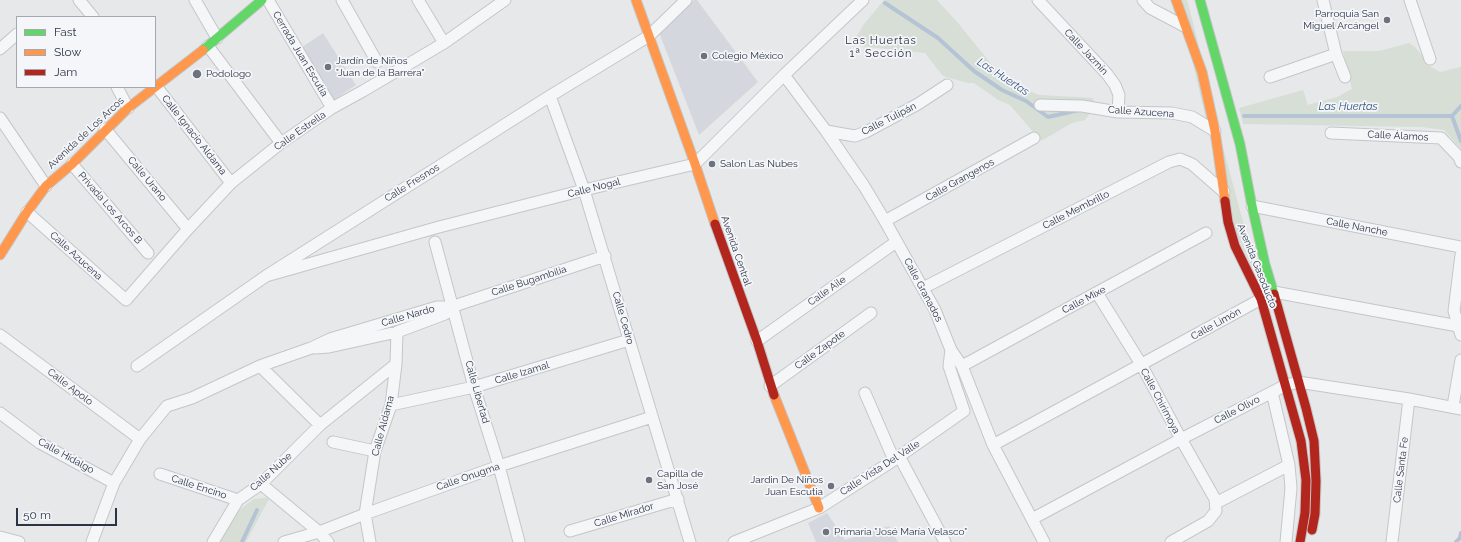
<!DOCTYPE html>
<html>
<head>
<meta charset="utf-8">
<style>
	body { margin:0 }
	#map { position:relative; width:1461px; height:542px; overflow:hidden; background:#e6e8ea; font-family:Raleway,sans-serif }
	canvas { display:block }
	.legend { position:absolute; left:16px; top:16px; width:140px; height:72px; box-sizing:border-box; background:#f4f6f9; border:1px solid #a4a8b1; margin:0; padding:5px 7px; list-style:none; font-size:12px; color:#2b3445 }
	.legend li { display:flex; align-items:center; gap:8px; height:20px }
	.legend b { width:20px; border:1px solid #a4a8b1 }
	.scale { position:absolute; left:16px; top:508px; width:101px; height:18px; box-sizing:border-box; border:2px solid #2b3445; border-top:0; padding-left:5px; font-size:12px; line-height:14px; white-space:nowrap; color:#2b3445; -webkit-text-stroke:3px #f4f6f9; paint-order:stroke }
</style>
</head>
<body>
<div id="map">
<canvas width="1461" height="542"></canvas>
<ul class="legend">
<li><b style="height:5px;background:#63d668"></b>Fast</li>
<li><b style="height:5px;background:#ff974d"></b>Slow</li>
<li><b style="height:5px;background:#b3261e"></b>Jam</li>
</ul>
<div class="scale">50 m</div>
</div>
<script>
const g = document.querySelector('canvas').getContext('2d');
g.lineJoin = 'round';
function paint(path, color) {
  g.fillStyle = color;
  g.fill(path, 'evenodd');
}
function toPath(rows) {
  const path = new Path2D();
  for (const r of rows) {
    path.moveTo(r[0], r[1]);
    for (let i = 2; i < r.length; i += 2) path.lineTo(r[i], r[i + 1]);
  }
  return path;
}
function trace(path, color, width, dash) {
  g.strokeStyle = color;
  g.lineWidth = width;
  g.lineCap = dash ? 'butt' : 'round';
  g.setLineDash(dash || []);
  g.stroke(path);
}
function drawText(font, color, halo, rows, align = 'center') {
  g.font = font + ' Raleway,sans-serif';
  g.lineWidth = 3.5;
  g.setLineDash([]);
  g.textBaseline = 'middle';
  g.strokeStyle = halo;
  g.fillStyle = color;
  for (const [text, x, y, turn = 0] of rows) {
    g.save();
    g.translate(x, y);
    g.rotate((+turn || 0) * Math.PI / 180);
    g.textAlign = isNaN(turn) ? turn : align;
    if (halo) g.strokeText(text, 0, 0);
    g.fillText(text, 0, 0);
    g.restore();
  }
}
const built = toPath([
	[694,0,697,0,758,82,699,135,658,30],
	[323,33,356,85,332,101,299,49],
	[827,513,845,540,889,526,898,542,816,542,808,523]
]);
const green = toPath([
	[884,0,937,0,958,23,1001,76,1017,87,1040,95,1093,98,1094,102,1090,113,1085,120,1072,123,1041,141,1010,105,998,100,974,83,968,83,943,76,925,53,860,46,855,39,864,24],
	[1178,0,1187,0,1196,34,1213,110,1253,259,1254,271,1230,221],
	[1409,43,1415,47,1431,67,1440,72,1461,67,1461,149,1444,130,1422,127,1243,124,1239,108,1303,90,1308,105,1337,97,1352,89,1343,51,1379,51],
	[270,497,246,542,218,542,237,512,254,499]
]);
const stream = toPath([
	[885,3,938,38,974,71,1002,90,1026,101,1048,117,1079,110],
	[1244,116,1452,116,1461,106],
	[1452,116,1461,141],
	[242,542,257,510],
	[1456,542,1460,538,1461,533]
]);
const street = toPath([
	[79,0,93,17],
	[195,0,217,38],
	[268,0,332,108],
	[342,0,377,62],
	[418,0,444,43],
	[1038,0,1107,74,1115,85,1119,95,1118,112],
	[1143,0,1150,8,1184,26],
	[1323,0,1336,54,1345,77],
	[1410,0,1430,59],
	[208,46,281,143],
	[0,49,17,34],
	[784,75,826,131,864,186,885,221,935,310,951,350,962,366,993,445,1044,542],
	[1270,77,1336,54],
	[156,86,231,183],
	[117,87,128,108],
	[550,96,584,190,690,542],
	[1040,105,1082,106,1118,112,1172,113,1192,117,1215,131],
	[0,118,46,186],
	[105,129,188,229],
	[826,131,855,136,866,132,918,104,947,85],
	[1331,133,1441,138,1459,157,1461,162],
	[72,164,148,253],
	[1252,206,1461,247],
	[27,212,126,300,188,229,231,183,281,143,332,108,363,91,444,43,505,0],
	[885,221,1034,138],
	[435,242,474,387,499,466,519,542],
	[1461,255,1454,311,1461,335],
	[266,276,439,227,584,190,695,164,784,75,863,0],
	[923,288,1169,162,1180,159,1192,164,1224,192],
	[1097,293,1141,364,1181,439,1215,499,1216,511,1208,521,1171,542],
	[0,335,140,439],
	[757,341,896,242],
	[315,348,329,347,397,332,445,314,454,306],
	[137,366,266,276,550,96,649,36,686,0],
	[260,366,320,425],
	[962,366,1206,233],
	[770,386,871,313],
	[1272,392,1289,465,1291,488,1286,542],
	[865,393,894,460],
	[391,405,474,387,629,340],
	[1453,406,1461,360],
	[0,413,40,443,114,483],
	[333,442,375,451],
	[993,445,1274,292,1458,326],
	[899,456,945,542],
	[160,474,238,500],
	[261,484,319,532,328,542],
	[1216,503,1289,465],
	[1032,519,1181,439,1284,386,1298,382,1409,399,1461,409],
	[570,531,678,499],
	[0,537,19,542],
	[92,542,114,483,140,439,167,406,192,398,260,366,311,348,330,339,437,307,454,306,605,256],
	[213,542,238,500,261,484,320,425,396,364],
	[284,542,319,532,365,514,499,466,652,417],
	[370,542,365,514,375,451,391,405,396,364,397,332],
	[734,542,819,508,894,460,964,411,949,366,951,350],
	[1392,542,1409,399]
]);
const fast = toPath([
	[1200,0,1240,144,1252,206,1265,264,1274,294],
	[203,50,262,0]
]);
const slow = toPath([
	[636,0,695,164,715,224],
	[1176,0,1202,72,1215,131,1225,201],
	[0,255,27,212,46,186,72,164,128,108,203,50],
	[774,395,819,508]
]);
const jam = toPath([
	[1225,201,1228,222,1235,246,1261,299,1301,441,1306,480,1305,513,1300,542],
	[715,224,757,341,774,395],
	[1274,294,1306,408,1314,441,1316,481,1315,514,1312,530]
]);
const markers = [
	[1387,20,4,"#6c737f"],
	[704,56,4,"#6c737f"],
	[328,67,4,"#6c737f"],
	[197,74,5,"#6c737f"],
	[712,164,4,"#6c737f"],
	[649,480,4,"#6c737f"],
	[831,486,4,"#6c737f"],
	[826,532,4,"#6c737f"]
];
const poiNames = [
	["Parroquia San",1379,14,"right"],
	["Miguel Arcángel",1379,26,"right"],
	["Colegio México",712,56],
	["Jardín de Niños",336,61],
	["\"Juan de la Barrera\"",336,73],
	["Podologo",206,74],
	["Salon Las Nubes",720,164],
	["Capilla de",657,474],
	["San José",657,486],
	["Jardin De Niños",823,480,"right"],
	["Juan Escutia",823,492,"right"],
	["Primaria \"José María Velasco\"",834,532]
];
const streetNames = [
	["Calle Jazmín",1086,52,47],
	["Cerrada Juan Escutia",300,54,59],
	["Calle Azucena",1141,112,4],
	["Calle Tulipán",889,119,-27],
	["Calle Estrella",300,131,-35],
	["Avenida de Los Arcos",86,133,-43],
	["Calle Ignacio Aldama",194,135,52],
	["Calle Álamos",1398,136,3],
	["Calle Urano",147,179,50],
	["Calle Grangenos",960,180,-29],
	["Calle Fresnos",412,183,-32],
	["Calle Nogal",594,188,-14],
	["Privada Los Arcos B",110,208,49],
	["Calle Membrillo",1076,210,-27],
	["Calle Nanche",1357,227,11],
	["Avenida Central",736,251,71],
	["Calle Azucena",76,256,42],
	["Avenida Gasoducto",1257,266,68],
	["Calle Bugambilia",529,281,-18],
	["Calle Granados",923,290,62],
	["Calle Aile",827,291,-35],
	["Calle Mixe",1084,300,-28],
	["Calle Nardo",408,316,-16],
	["Calle Cedro",623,318,74],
	["Calle Limón",1216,324,-29],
	["Calle Zapote",820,350,-36],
	["Calle Izamal",522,373,-17],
	["Calle Apolo",70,387,37],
	["Calle Libertad",477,392,74],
	["Calle Chirimoya",1160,401,62],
	["Calle Olivo",1237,410,-27],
	["Calle Aldama",383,426,-75],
	["Calle Hidalgo",66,456,29],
	["Calle Vista Del Valle",880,468,-33],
	["Calle Santa Fe",1401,470,-83],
	["Calle Nube",271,472,-42],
	["Calle Onugma",468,477,-19],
	["Calle Encino",199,487,18],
	["Calle Mirador",624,515,-17]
];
const neighbourhoodNames = [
	["Las Huertas",881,41],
	["1ª Sección",881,54]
];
const waterNames = [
	["Las Huertas",1003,77,33],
	["Las Huertas",1348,107]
];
paint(built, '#d4d7dd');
paint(green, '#d6ded6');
trace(stream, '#b4c4d5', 4);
trace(street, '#c4c6c8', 13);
trace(fast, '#c4c6c8', 11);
trace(slow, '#c4c6c8', 11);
trace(jam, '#c4c6c8', 11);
trace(street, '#f5f6f7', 11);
trace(fast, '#63d668', 9);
trace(slow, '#ff974d', 9);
trace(jam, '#b3261e', 9);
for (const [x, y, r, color] of markers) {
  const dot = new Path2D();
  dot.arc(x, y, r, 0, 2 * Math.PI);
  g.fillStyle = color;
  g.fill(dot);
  trace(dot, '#f4f6f9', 1.5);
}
drawText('10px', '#2b3445', '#f4f6f9', poiNames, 'left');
drawText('10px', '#2b3445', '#f4f6f9', streetNames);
g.letterSpacing = '1px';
drawText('11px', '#1d2536', '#f4f6f9', neighbourhoodNames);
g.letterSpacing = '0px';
drawText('italic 11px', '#34527a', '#f4f6f9', waterNames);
</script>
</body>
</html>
